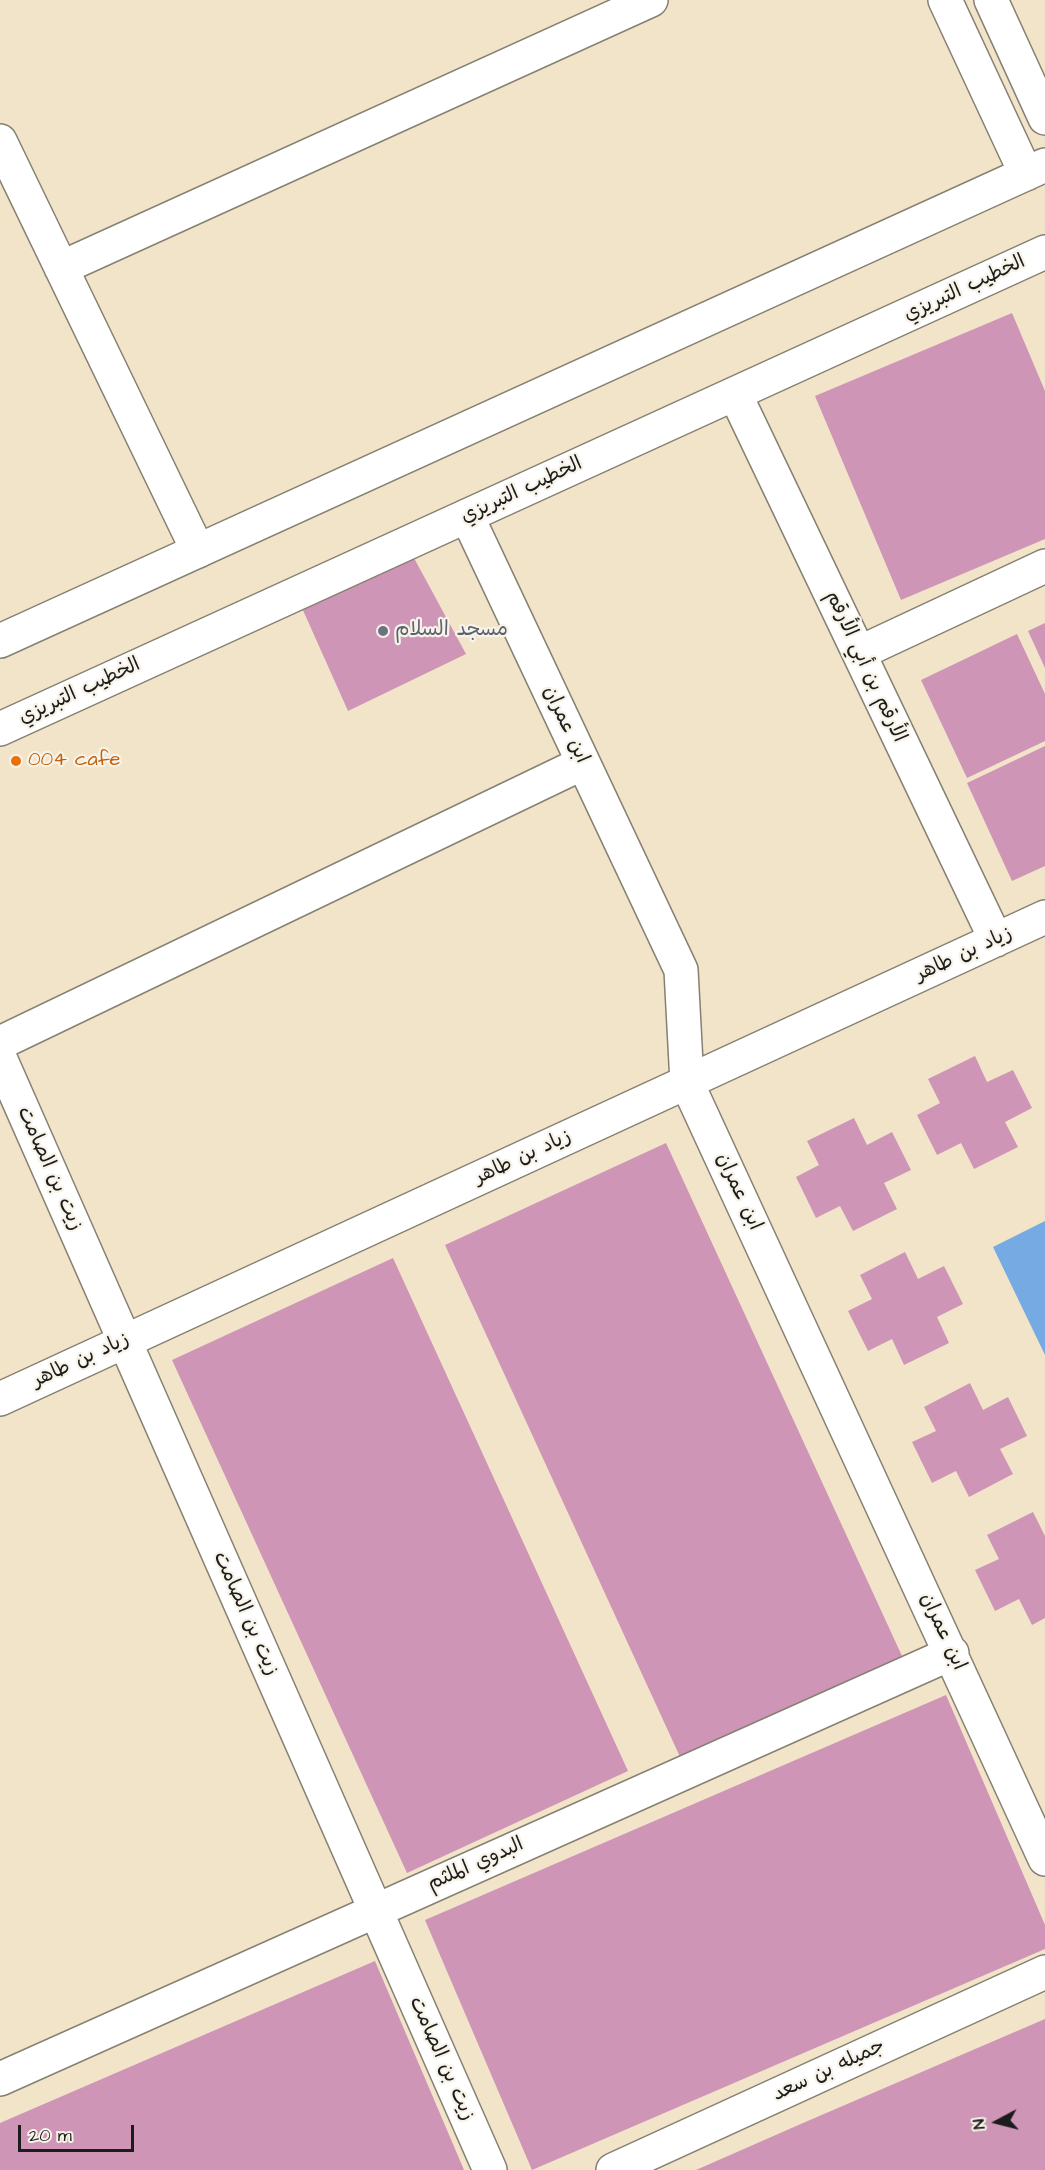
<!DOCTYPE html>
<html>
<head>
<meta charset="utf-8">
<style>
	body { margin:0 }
	#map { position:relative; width:1045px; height:2170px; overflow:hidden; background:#f1e4c9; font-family:"Architects Daughter",sans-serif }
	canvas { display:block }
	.north { position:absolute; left:967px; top:2092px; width:60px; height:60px; -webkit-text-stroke:4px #f7f3e8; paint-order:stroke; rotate:263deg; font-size:16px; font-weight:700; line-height:24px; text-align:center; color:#1c1c1c }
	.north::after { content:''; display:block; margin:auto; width:21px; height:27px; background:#1c1c1c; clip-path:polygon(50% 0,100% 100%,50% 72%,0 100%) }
	.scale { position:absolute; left:18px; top:2125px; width:116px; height:27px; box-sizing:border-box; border:3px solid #1c1c1c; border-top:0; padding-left:8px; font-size:18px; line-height:21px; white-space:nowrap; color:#1c1c1c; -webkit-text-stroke:4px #f7f3e8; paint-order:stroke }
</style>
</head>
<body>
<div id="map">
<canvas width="1045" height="2170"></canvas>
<div class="north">N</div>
<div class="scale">20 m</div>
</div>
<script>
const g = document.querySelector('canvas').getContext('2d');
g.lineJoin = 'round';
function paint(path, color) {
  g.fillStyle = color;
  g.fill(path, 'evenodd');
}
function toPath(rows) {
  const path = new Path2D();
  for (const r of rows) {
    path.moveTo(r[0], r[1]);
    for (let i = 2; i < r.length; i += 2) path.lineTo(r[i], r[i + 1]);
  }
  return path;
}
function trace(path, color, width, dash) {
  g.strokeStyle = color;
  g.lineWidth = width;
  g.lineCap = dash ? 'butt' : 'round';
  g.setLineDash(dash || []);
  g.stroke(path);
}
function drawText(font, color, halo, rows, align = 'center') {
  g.font = font + ' "Architects Daughter","Playpen Sans Arabic",sans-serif';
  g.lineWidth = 4.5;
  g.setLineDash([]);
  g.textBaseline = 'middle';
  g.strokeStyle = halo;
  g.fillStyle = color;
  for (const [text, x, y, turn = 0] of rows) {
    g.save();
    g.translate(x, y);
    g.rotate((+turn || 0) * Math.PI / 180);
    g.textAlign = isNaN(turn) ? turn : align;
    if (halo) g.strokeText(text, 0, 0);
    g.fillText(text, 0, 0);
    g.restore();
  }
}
const water = toPath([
	[1045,1221,1045,1355,993,1247]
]);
const building = toPath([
	[1012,313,1045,391,1045,539,901,600,815,396],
	[414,558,466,654,348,711,302,608],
	[1045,623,1045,668,1028,631],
	[1017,634,1045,694,1045,741,967,778,921,680],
	[1045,746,1045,866,1012,881,967,783],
	[975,1056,987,1082,1013,1070,1032,1108,1005,1122,1018,1147,974,1169,961,1143,937,1155,917,1115,940,1103,928,1079],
	[854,1118,867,1145,892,1132,911,1170,884,1183,897,1209,853,1231,840,1206,816,1218,796,1177,819,1165,807,1141],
	[666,1143,902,1656,681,1759,445,1245],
	[905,1252,918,1279,944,1266,963,1304,937,1317,949,1343,904,1365,892,1339,868,1351,848,1311,872,1299,860,1275],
	[393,1258,628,1771,407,1873,172,1360],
	[970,1383,983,1410,1008,1397,1027,1436,1000,1449,1013,1474,969,1497,956,1471,932,1483,912,1442,936,1431,924,1407],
	[1033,1512,1045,1536,1045,1618,1032,1625,1019,1599,995,1611,975,1570,999,1559,987,1535],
	[946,1695,1045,1925,1045,1949,532,2170,425,1920],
	[375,1961,464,2170,0,2170,0,2123],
	[1045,2019,1045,2170,696,2170,803,2123]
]);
const street = toPath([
	[0,141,198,551],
	[61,268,651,0],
	[735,394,996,940],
	[467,516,681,970,687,1083,1045,1859],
	[859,653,1045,566],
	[0,1043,583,763],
	[0,1058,490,2170],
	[0,1399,1045,917],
	[0,2079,952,1653],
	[613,2170,1045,1972]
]);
const secondary = toPath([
	[945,0,1026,174],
	[991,0,1045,118],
	[0,641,1045,165],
	[0,729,1045,252]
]);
const markers = [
	[383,631,6,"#6b7280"],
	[16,761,6,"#e8710a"]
];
const streetNames = [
	["الخطيب التبريزي",965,289,-25],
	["الخطيب التبريزي",522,491,-25],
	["الأرقم بن أبي الأرقم",865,667,65],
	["الخطيب التبريزي",80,692,-25],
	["ابن عمران",565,725,65],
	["زياد بن طاهر",964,955,-25],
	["زياد بن طاهر",523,1158,-25],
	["زيت بن الصامت",49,1169,66],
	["ابن عمران",738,1192,65],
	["زياد بن طاهر",81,1361,-25],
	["زيت بن الصامت",245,1614,66],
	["ابن عمران",942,1632,65],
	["البدوي الملثم",476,1865,-24],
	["زيت بن الصامت",441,2059,66],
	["جميله بن سعد",829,2071,-25]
];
const worshipNames = [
	["مسجد السلام",395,631]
];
const foodNames = [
	["004 cafe",28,761]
];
paint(water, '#76aae3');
paint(building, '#cf95b7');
trace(street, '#868072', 36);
trace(secondary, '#868072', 36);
trace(street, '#fff', 33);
trace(secondary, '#fff', 33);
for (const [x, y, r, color] of markers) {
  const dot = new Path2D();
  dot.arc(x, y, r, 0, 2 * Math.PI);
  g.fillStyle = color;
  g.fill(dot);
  trace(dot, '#f7f3e8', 2);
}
drawText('20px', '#1c1c1c', '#f7f3e8', streetNames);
drawText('20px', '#5b616d', '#f7f3e8', worshipNames, 'left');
drawText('20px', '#c56008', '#f7f3e8', foodNames, 'left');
</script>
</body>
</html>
